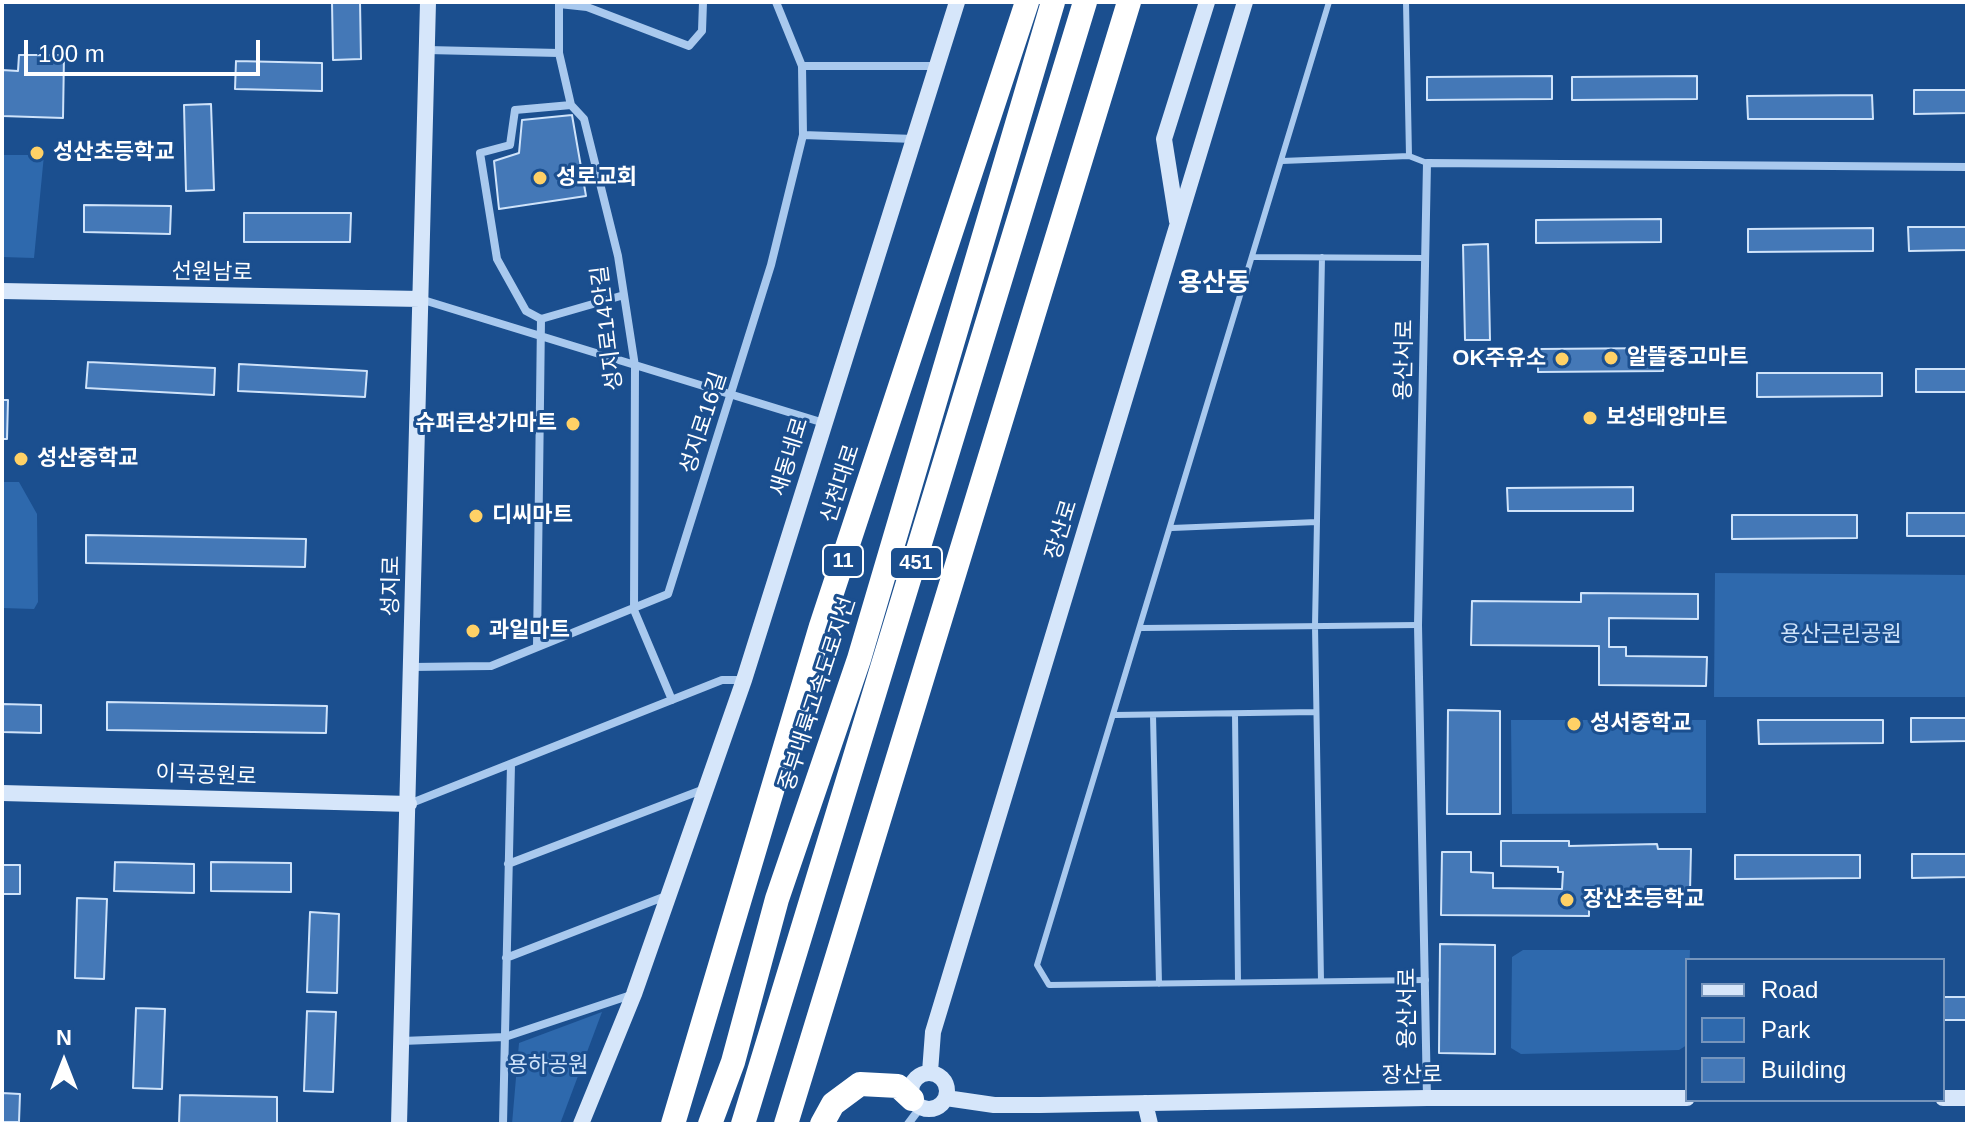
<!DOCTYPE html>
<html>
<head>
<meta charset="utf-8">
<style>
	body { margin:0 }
	#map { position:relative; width:1969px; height:1126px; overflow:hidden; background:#1b4f8f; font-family:Helvetica,sans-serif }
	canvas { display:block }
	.frame { position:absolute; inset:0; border:4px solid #fff; pointer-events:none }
	.legend { position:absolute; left:1685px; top:958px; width:260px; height:144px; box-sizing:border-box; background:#1b4f8f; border:2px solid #7695bc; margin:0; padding:10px 14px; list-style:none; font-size:24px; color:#fff }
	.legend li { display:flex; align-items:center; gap:16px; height:40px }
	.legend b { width:40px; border:2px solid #7695bc }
	.north { position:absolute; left:24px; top:1022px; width:80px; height:80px; -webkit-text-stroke:6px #1b4f8f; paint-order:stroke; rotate:0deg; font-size:22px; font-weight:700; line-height:32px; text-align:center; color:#fff }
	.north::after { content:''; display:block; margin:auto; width:28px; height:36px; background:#fff; clip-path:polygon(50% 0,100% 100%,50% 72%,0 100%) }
	.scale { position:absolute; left:24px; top:40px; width:236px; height:36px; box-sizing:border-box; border:4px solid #fff; border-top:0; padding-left:10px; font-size:24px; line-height:28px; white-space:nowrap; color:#fff; -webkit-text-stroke:6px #1b4f8f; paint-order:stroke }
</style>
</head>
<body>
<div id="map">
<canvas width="1969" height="1126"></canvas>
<div class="frame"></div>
<ul class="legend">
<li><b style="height:10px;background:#d6e6fa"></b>Road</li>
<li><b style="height:22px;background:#2e69ad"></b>Park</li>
<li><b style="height:22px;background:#4478b7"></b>Building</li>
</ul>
<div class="north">N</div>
<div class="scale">100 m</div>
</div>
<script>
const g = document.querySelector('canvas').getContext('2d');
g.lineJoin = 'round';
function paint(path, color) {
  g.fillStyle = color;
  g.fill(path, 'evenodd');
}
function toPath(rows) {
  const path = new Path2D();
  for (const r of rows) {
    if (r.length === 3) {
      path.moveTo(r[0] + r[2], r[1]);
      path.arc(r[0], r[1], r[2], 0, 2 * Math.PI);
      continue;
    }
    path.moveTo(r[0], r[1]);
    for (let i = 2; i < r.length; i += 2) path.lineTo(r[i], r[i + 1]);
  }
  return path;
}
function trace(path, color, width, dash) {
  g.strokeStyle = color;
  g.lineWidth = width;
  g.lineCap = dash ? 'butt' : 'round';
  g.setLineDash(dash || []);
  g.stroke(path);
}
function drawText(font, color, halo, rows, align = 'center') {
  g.font = font + ' Helvetica,"Noto Sans KR",sans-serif';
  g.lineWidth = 6;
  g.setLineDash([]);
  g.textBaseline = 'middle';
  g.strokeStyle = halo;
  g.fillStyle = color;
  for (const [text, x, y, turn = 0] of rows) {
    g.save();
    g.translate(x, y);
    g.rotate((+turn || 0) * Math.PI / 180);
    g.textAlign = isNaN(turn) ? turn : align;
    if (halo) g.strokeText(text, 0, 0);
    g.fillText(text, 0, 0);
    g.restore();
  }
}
const green = toPath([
	[2,155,44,155,34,258,2,257],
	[2,482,19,482,37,514,38,602,34,609,2,608],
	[1715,573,1967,575,1967,697,1714,697],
	[1511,720,1706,720,1706,813,1512,814],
	[1523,950,1690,950,1687,1045,1679,1050,1521,1054,1511,1048,1512,957],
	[602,1012,560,1124,512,1124,519,1043]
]);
const building = toPath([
	[332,2,360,2,361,59,333,60,332,2],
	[19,55,64,55,63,118,2,116,2,70,18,71,19,55],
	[236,61,322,63,322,91,235,89,236,61],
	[1552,76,1552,99,1427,100,1427,77,1552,76],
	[1697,76,1697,99,1572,100,1572,77,1697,76],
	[1914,90,1967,90,1967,113,1914,114,1914,90],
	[1872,95,1873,119,1748,119,1747,96,1872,95],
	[211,104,214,190,186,191,184,105,211,104],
	[572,115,586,196,499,209,494,161,519,153,522,120,572,115],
	[84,205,171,206,170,234,84,232,84,205],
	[244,213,351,213,350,242,244,242,244,213],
	[1661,219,1661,242,1536,243,1536,220,1661,219],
	[1908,227,1967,227,1967,250,1909,251,1908,227],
	[1873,228,1873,251,1748,252,1748,229,1873,228],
	[1488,244,1490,340,1465,340,1463,245,1488,244],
	[1663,348,1663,371,1538,372,1538,349,1663,348],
	[88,362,215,368,214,395,86,388,88,362],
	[239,364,367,371,365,397,238,391,239,364],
	[1916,369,1967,369,1967,392,1916,392,1916,369],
	[1757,373,1882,373,1882,396,1757,397,1757,373],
	[2,400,8,400,7,439,2,439,2,400],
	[1633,487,1633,511,1508,511,1507,488,1633,487],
	[1907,513,1967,513,1967,536,1907,536,1907,513],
	[1732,515,1857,515,1857,538,1732,539,1732,515],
	[86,535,306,539,305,567,86,563,86,535],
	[1581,593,1698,594,1698,619,1609,618,1609,647,1626,647,1626,656,1707,657,1706,686,1599,685,1599,646,1471,645,1472,601,1581,602,1581,593],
	[107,702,327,706,326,733,107,730,107,702],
	[2,704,41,705,41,733,2,732,2,704],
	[1448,710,1500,711,1500,814,1447,814,1448,710],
	[1911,718,1967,718,1967,741,1911,742,1911,718],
	[1758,720,1883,720,1883,743,1759,744,1758,720],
	[1501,841,1569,841,1569,846,1657,844,1658,849,1691,849,1690,891,1589,890,1589,916,1441,915,1442,852,1471,852,1471,872,1493,873,1493,888,1562,889,1563,872,1558,872,1558,867,1501,866,1501,841],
	[1912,854,1967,854,1967,877,1912,878,1912,854],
	[1735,855,1860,855,1860,878,1735,879,1735,855],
	[115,862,194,864,194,893,114,891,115,862],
	[211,862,291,863,291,892,211,891,211,862],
	[2,865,20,865,20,894,2,894,2,865],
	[77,898,107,899,104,979,75,978,77,898],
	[310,912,339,914,337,993,307,992,310,912],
	[1440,944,1495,945,1495,1054,1439,1053,1440,944],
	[1943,997,1967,997,1967,1020,1943,1020,1943,997],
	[136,1008,165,1009,162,1089,133,1088,136,1008],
	[307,1011,336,1012,333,1092,304,1091,307,1011],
	[2,1093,20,1094,19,1122,2,1122,2,1093],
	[180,1095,277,1097,277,1124,179,1124,180,1095]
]);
const lane = toPath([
	[1329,2,1037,965,1049,985,1426,980],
	[1406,2,1409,156,1427,163],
	[1282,161,1409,156],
	[1254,257,1425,258],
	[1172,528,1317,522],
	[1142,628,1418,625],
	[1235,714,1238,982],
	[1115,715,1316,712],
	[1153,715,1159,984],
	[1321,981,1315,626,1322,257]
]);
const street = toPath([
	[559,2,559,53,571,105,584,119,618,256,635,366,634,610,672,700],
	[559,4,587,7,689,46,702,31,703,2],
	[427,50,559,53],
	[802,66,937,66],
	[803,135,914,139],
	[420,299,824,423],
	[541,319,624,295],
	[537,646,541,319,526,311,497,259,480,153,510,145,515,110,571,105],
	[412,667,491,666,668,594,771,265,803,135,802,66,776,2],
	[409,804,722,680,743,680],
	[508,864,707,788],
	[506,958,666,896],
	[402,1041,505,1037,634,994],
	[1427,1098,1418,625,1427,163,1967,167],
	[503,1124,511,764],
	[908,1124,920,1108]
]);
const secondary = toPath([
	[1177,221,1164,139,1207,2],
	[2,291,420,299],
	[2,793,409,804],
	[930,1072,933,1032,1245,2],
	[929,1091,18],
	[946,1098,994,1105,1040,1105,1427,1098,1687,1098],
	[1943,1098,1967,1098],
	[1145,1103,1150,1124],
	[399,1124,428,2],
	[581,1124,634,994,744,680,957,2]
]);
const highway = toPath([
	[673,1124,821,626,1027,2],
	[710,1124,733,1062,777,899,859,659,1053,2],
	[743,1124,1085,2],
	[786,1124,1129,2],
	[822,1124,833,1104,860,1084,898,1086,912,1099]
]);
const markers = [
	[37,153,8,"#ffd166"],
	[540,178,8,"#ffd166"],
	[1611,358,8,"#ffd166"],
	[1562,359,8,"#ffd166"],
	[1590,418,8,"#ffd166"],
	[573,424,8,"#ffd166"],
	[21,459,8,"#ffd166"],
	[476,516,8,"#ffd166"],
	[473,631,8,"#ffd166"],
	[1574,724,8,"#ffd166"],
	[1567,900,8,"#ffd166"]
];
const shields = [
	[843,561,40],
	[916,563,52]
];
const shieldNames = [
	["11",843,561],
	["451",916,563]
];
const poiNames = [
	["성산초등학교",53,153],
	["성로교회",556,178],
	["알뜰중고마트",1627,358],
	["OK주유소",1546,359,"right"],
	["보성태양마트",1606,418],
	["슈퍼큰상가마트",557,424,"right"],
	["성산중학교",37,459],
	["디씨마트",492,516],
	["과일마트",489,631],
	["성서중학교",1590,724],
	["장산초등학교",1583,900]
];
const streetNames = [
	["선원남로",212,273,1],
	["성지로14안길",608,328,-97],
	["용산서로",1405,360,-89],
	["성지로16길",704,423,-72],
	["새동네로",790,457,-73],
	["신천대로",841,484,-72],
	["장산로",1062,530,-73],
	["성지로",392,586,-89],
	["중부내륙고속도로지선",818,694,-72],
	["이곡공원로",206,776,2],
	["용산서로",1408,1008,-90],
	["장산로",1412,1076,-1]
];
const parkNames = [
	["용산근린공원",1841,635],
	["용하공원",548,1066]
];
const quarterNames = [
	["용산동",1214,284]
];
paint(green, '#2e69ad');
paint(building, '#4478b7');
trace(building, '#cfe3fa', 2);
trace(lane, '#a9c9ee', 6);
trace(street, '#a9c9ee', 8);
trace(secondary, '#d6e6fa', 16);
trace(highway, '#fff', 24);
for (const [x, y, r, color] of markers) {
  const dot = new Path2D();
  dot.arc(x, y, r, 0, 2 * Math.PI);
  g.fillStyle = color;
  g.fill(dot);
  trace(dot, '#1b4f8f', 3);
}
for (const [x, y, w] of shields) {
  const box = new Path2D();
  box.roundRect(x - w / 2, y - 16, w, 32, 6);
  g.fillStyle = '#1b4f8f';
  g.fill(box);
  trace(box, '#fff', 2);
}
drawText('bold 20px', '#fff', null, shieldNames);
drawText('bold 22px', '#fff', '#1b4f8f', poiNames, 'left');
drawText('22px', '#fff', '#1b4f8f', streetNames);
drawText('22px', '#cfe3fa', '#1b4f8f', parkNames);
drawText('bold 26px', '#fff', '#1b4f8f', quarterNames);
</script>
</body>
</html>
